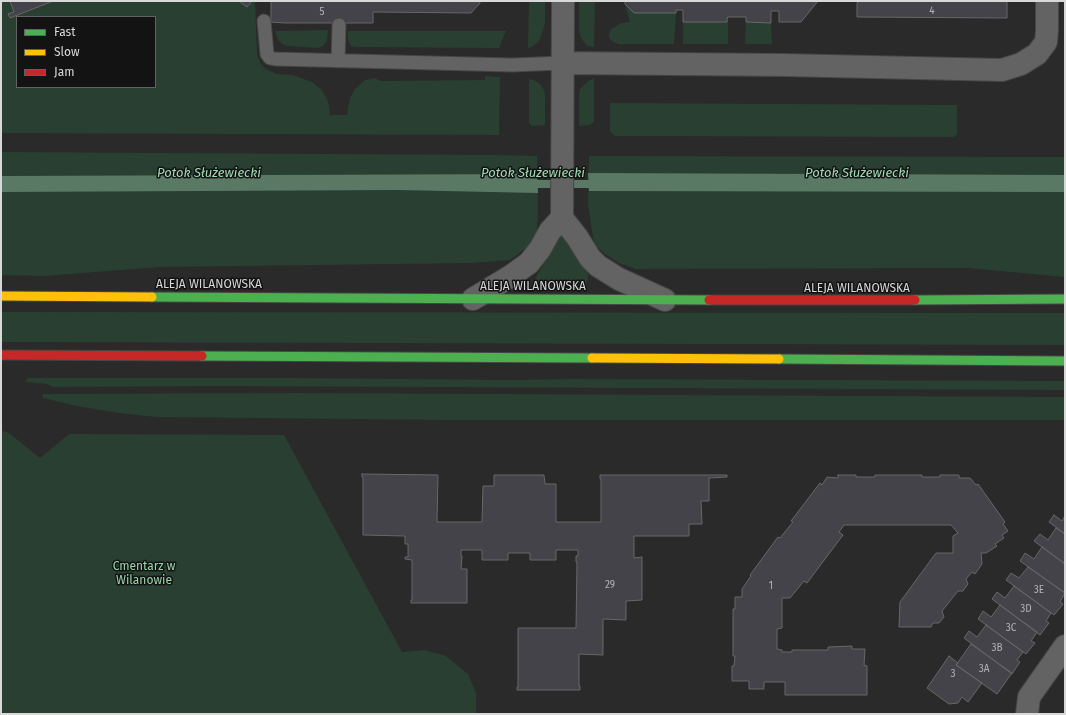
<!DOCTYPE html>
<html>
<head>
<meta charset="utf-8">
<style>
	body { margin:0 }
	#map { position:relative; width:1066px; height:715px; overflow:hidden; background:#292a29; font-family:"Fira Sans",sans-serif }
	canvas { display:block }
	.frame { position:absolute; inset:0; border:2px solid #d7d8d7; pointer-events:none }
	.legend { position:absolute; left:16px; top:16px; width:140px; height:72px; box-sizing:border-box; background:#121312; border:1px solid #616261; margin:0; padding:5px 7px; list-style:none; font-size:12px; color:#d7d8d7 }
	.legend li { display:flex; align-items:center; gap:8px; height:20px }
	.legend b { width:20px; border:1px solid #616261 }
</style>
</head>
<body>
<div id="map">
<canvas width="1066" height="715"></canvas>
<div class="frame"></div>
<ul class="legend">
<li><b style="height:5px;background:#4caf50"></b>Fast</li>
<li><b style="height:5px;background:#ffc107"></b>Slow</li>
<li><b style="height:5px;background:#c62828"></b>Jam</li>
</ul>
</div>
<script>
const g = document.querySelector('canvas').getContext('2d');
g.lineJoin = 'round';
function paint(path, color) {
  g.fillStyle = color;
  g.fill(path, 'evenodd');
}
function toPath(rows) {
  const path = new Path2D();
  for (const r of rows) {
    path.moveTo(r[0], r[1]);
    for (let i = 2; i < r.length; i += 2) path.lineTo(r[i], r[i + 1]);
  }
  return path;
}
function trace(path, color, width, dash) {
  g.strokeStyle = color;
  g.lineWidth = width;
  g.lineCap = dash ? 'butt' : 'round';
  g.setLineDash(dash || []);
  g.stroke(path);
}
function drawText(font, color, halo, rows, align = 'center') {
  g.font = font + ' "Fira Sans",sans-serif';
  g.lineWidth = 3;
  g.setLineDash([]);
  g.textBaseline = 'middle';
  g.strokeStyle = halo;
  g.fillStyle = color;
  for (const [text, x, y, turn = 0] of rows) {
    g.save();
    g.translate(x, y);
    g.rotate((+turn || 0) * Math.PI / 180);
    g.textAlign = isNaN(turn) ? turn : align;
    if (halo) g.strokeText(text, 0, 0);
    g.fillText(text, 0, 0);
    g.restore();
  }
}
const green = toPath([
	[1,1,10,1,14,12,53,1,239,1,247,7,252,1,255,1,257,54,260,63,266,69,276,74,293,75,312,82,321,89,327,99,329,106,330,115,347,115,350,98,355,89,365,80,375,78,380,81,485,80,485,76,500,77,499,135,1,133],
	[17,17,155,17,155,87,17,87],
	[529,1,545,1,545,22,543,31,539,41,533,46,528,48],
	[579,1,595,1,594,47,587,46,581,38,579,32],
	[625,4,634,13,676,13,674,44,618,44,612,41,610,39,609,36,610,30,621,23,630,22],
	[728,17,728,44,683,44,683,22,726,22,727,18],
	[746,22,771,23,772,44,745,44],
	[328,30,327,41,323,46,318,48,288,46,282,44,278,40,275,31],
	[348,31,506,31,499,48,355,47,351,46,348,39],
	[594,78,594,122,590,125,579,126,579,95,580,89,588,81],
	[529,79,534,80,540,84,544,90,545,94,545,125,532,126,529,122],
	[610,103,957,105,957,134,954,137,616,136,614,135,610,131],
	[1,152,493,155,537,156,538,209,537,232,527,247,510,260,471,263,160,267,44,276,1,275],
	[589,156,1065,157,1065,277,968,268,636,269,619,263,605,254,595,245,593,237,588,204],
	[562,232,575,254,588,274,588,279,586,284,532,284],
	[1,312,1065,313,1065,345,1,342],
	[28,378,290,378,515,380,572,379,1065,381,1065,390,216,386,53,387,47,384,25,382],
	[299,393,1065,397,1065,420,450,420,156,417,119,413,77,406,43,398,43,394],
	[1,430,9,433,40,458,69,434,284,435,402,652,425,650,446,656,468,674,476,693,476,714,1,714]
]);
const water = toPath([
	[588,173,1065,175,1065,192,589,191],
	[537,174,538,193,398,190,1,192,1,176]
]);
const stream = toPath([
	[528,184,598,184]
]);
const building = toPath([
	[10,1,53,1,10,18,8,14,14,12,10,1],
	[239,1,252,1,247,7,239,1],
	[271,1,480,1,480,3,471,13,373,12,373,23,285,23,271,22,271,1],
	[625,1,818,1,801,22,779,22,779,11,771,11,771,23,746,22,746,17,728,17,727,18,727,22,683,22,683,10,676,10,676,13,634,13,625,4,625,1],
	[858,1,1007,1,1007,18,857,17,857,4,858,1],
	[362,474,438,475,437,522,482,522,483,486,494,486,494,475,544,475,545,484,556,484,556,522,601,522,601,479,600,479,600,475,727,475,727,477,709,478,709,501,701,501,702,524,689,524,689,536,634,536,634,558,642,557,642,600,626,601,626,620,603,619,603,655,579,654,579,686,580,686,580,690,517,690,517,687,518,687,518,628,576,628,577,562,576,562,576,556,578,556,578,550,556,550,556,560,530,560,530,553,508,553,508,560,482,560,482,550,461,550,461,556,462,556,461,569,467,569,467,603,411,603,411,600,412,600,412,560,405,559,405,557,408,557,408,544,405,544,405,536,363,535,363,477,362,477,362,474],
	[838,475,856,475,856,477,875,477,875,475,922,475,922,477,940,477,940,475,959,475,959,478,970,478,976,485,978,484,1005,522,1003,524,1008,531,1002,535,1004,538,995,544,997,546,986,553,981,553,982,564,975,574,972,572,966,579,968,584,963,591,958,591,942,611,944,617,939,623,933,623,931,627,899,627,900,602,936,553,953,553,953,536,958,533,951,525,844,525,839,532,843,535,807,583,804,581,790,598,782,598,782,628,777,629,777,649,782,650,782,652,792,652,792,650,828,650,828,647,852,646,852,649,865,649,864,665,867,666,867,695,785,695,785,682,764,682,764,689,749,689,749,681,732,681,732,666,734,666,735,656,733,656,733,609,735,609,735,597,742,597,742,589,751,576,750,575,778,537,780,538,793,522,791,521,820,483,822,485,827,477,838,478,838,475],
	[1054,515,1062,521,1065,516,1065,534,1049,522,1054,515],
	[1056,528,1065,534,1065,564,1034,541,1040,534,1048,540,1056,528],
	[1042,547,1065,564,1065,593,1020,561,1025,553,1034,559,1042,547],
	[1028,567,1065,593,1060,602,1063,604,1054,615,1006,580,1011,573,1019,578,1028,567],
	[1014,586,1051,613,1046,621,1049,623,1040,635,992,599,997,592,1005,598,1014,586],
	[1000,605,1037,632,1031,641,1035,643,1026,654,978,619,983,611,991,617,1000,605],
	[986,625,1023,652,1017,660,1020,662,1012,674,964,638,969,631,977,637,986,625],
	[971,644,1012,673,997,694,956,665,971,644],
	[949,656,958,663,956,665,982,683,968,702,962,697,958,703,949,704,927,688,949,656]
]);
const lane = toPath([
	[264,21,267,54,270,58,275,59,512,65,562,63],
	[338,61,339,25]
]);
const street = toPath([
	[562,63,784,65,1002,70,1021,64,1037,54,1046,42,1047,30,1047,1],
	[562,218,563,1],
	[562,218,577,237,590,258,598,266,619,279,665,300],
	[473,299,511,276,529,263,540,249,550,231,562,218],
	[1027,714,1029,697,1065,646]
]);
const fast = toPath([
	[152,297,709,300],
	[915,300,1065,299],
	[202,356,592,358],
	[779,359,1065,361]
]);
const slow = toPath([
	[1,296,152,297],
	[592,358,779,359]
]);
const jam = toPath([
	[709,300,915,300],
	[1,355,202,356]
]);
const numberNames = [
	["4",932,11],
	["5",322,12],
	["29",610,585],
	["1",771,586],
	["3E",1039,590],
	["3D",1026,609],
	["3C",1011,628],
	["3B",997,648],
	["3A",984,669],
	["3",953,674]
];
const streetNames = [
	["ALEJA WILANOWSKA",209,285],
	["ALEJA WILANOWSKA",533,287],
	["ALEJA WILANOWSKA",857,289]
];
const parkNames = [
	["Cmentarz w",144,567],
	["Wilanowie",144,581]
];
const waterNames = [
	["Potok Służewiecki",209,173],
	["Potok Służewiecki",533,173],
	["Potok Służewiecki",857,173]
];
paint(green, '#293f31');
paint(water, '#5a7964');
trace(stream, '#5a7964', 8);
paint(building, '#444349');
trace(building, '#676868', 1);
trace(lane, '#454645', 15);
trace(street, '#454645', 24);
trace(fast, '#454645', 11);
trace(slow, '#454645', 11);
trace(jam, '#454645', 11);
trace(lane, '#626362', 13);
trace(street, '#626362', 22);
trace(fast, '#4caf50', 9);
trace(slow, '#ffc107', 9);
trace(jam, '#c62828', 9);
drawText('10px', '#b2b3b4', null, numberNames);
drawText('12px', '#d7d8d7', '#121312', streetNames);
drawText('12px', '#99d5ac', '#121312', parkNames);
drawText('italic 13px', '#a0dcb3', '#121312', waterNames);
</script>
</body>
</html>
